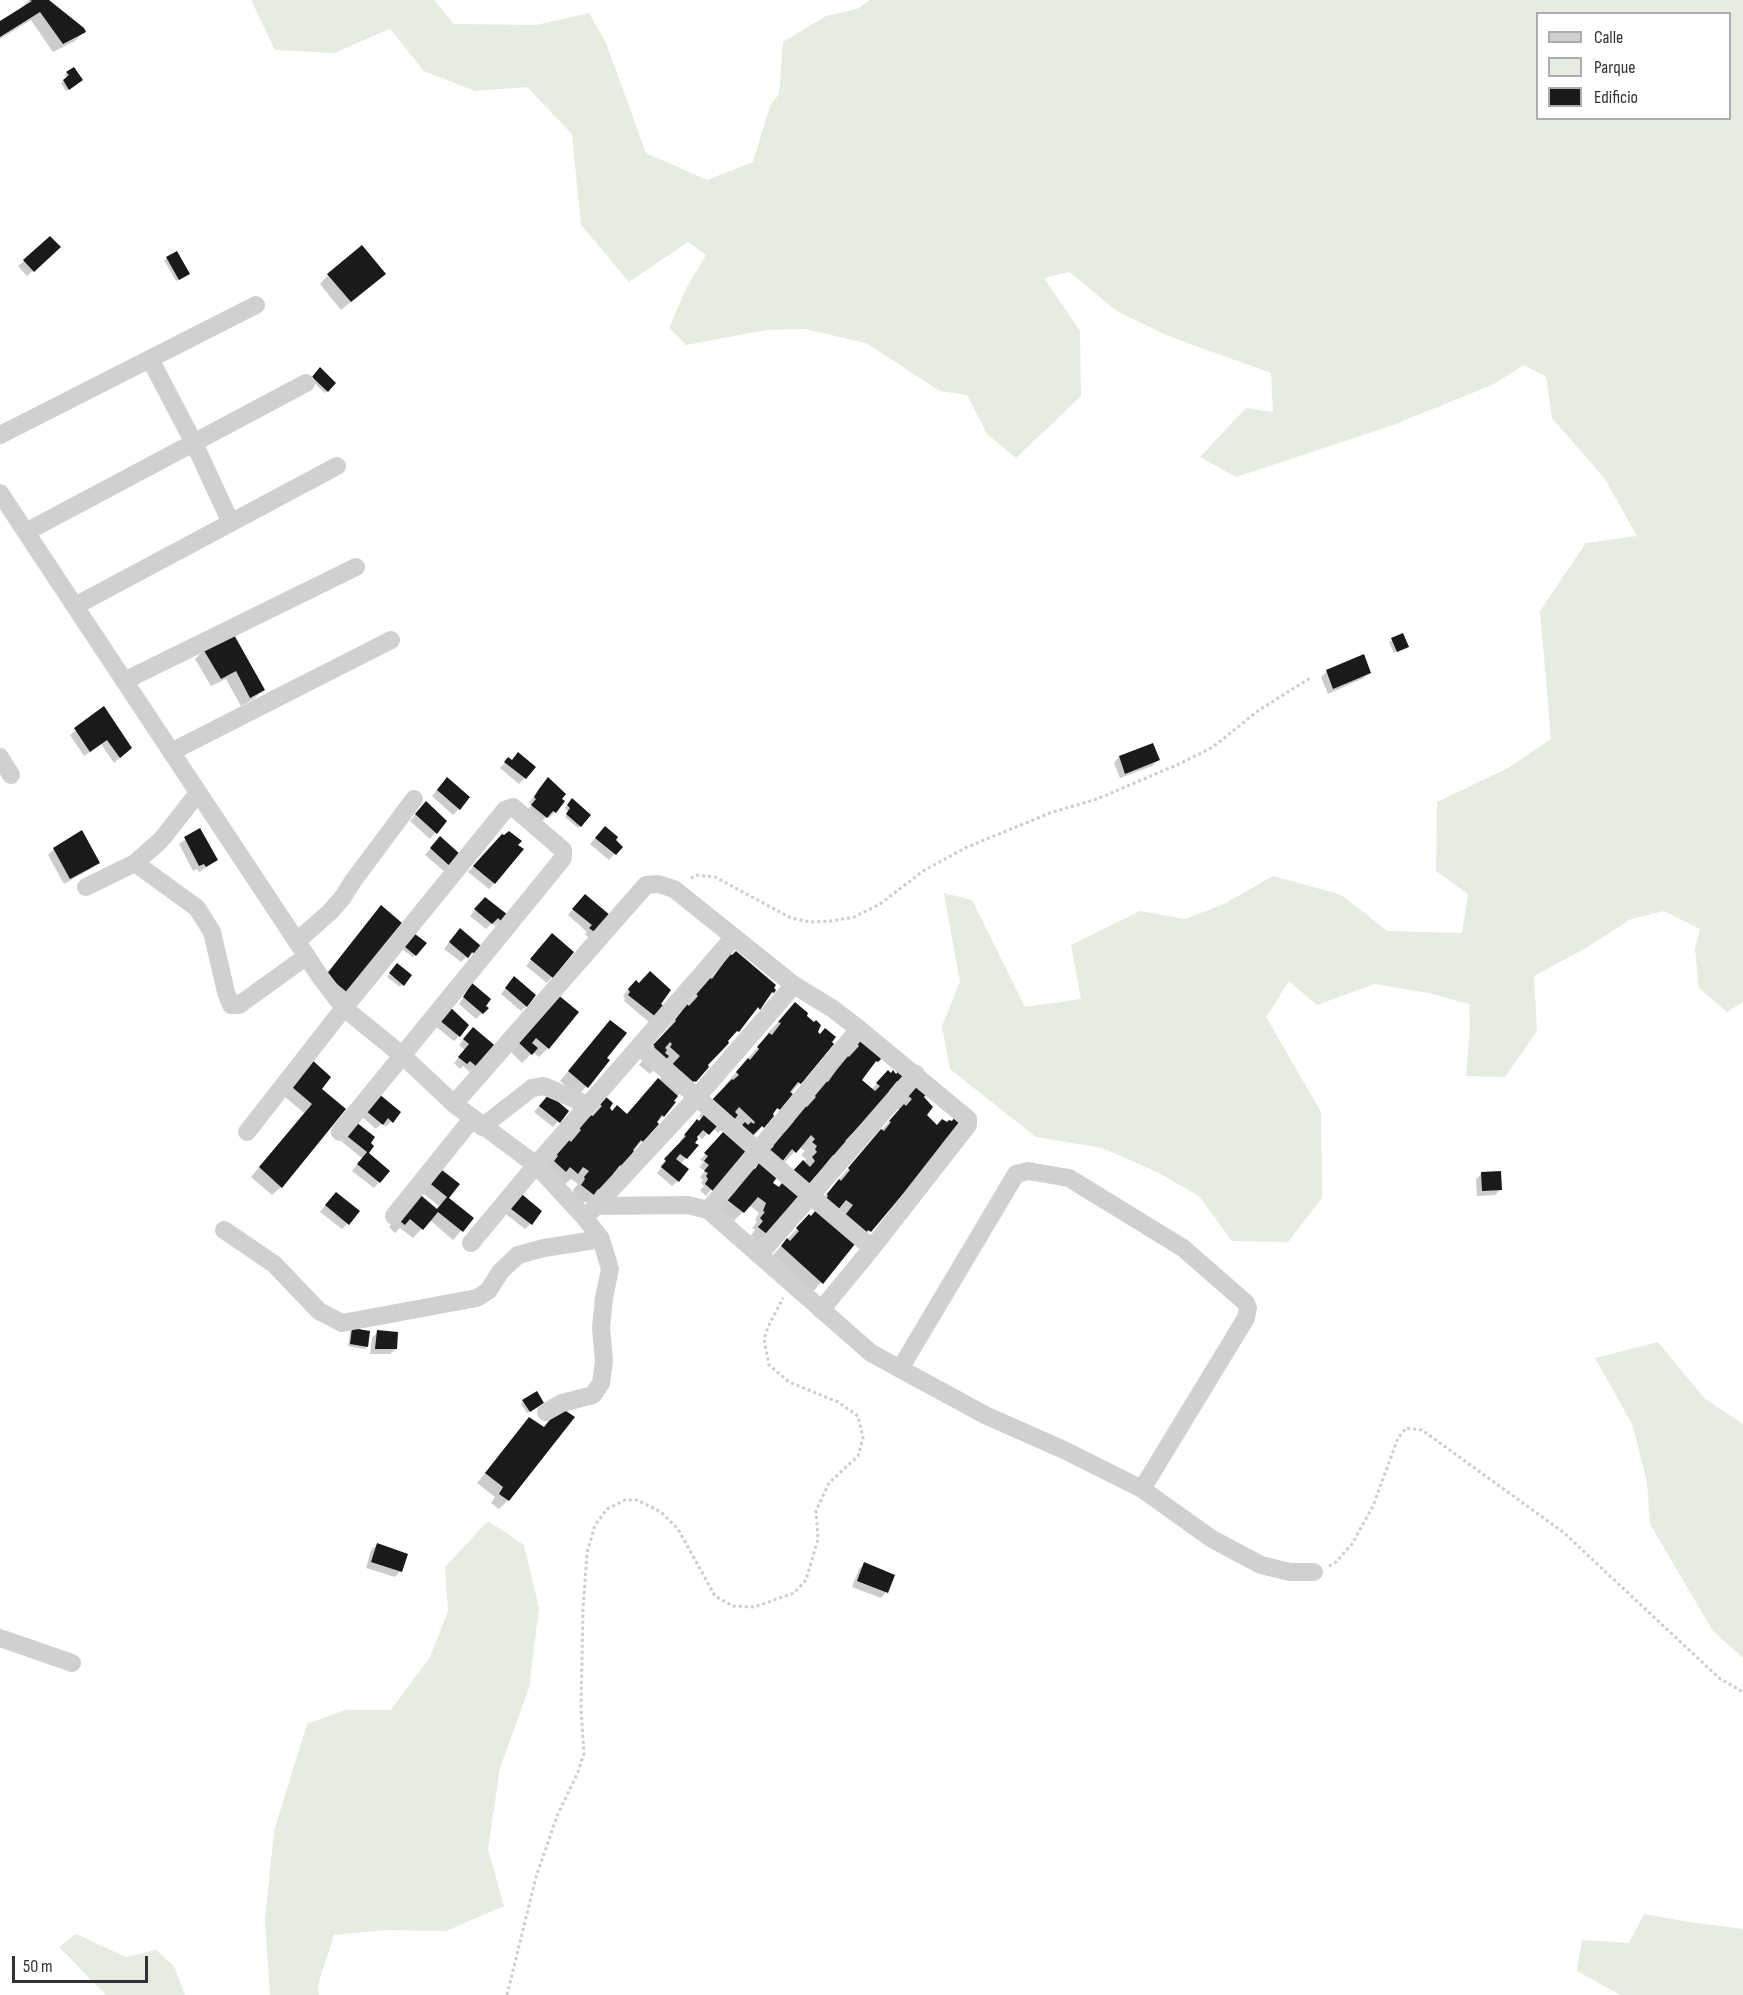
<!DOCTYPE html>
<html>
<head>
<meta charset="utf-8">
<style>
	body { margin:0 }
	#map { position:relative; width:1743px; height:1995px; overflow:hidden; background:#fff; font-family:"Sofia Sans Condensed",sans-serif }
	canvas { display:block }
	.legend { position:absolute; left:1536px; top:12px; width:195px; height:108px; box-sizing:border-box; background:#fff; border:2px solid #adadad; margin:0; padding:8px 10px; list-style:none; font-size:18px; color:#333 }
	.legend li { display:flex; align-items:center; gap:12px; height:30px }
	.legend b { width:30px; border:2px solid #adadad }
	.scale { position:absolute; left:12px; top:1956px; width:136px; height:27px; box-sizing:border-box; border:3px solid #333; border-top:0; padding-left:8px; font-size:18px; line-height:21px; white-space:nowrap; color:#333; -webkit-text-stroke:4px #fff; paint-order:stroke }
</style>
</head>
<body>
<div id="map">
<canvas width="1743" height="1995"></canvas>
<ul class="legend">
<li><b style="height:8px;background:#d0d0d0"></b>Calle</li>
<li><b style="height:16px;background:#e6ecdf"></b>Parque</li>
<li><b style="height:16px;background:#1a1a1a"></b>Edificio</li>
</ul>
<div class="scale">50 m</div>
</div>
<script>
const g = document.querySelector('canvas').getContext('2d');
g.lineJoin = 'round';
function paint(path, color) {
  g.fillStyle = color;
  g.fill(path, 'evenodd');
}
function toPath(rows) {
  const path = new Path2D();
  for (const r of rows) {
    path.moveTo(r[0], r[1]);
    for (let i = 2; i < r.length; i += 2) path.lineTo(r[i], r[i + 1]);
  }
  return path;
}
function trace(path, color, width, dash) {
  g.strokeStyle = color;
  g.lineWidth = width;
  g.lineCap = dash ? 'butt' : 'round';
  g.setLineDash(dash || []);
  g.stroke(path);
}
const green = toPath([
	[251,0,434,0,454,24,536,25,589,13,606,43,646,153,707,180,753,162,770,106,779,94,783,42,826,16,857,9,870,0,1743,0,1743,1002,1727,1012,1699,988,1695,949,1700,929,1664,911,1631,919,1584,949,1534,976,1537,1031,1505,1077,1466,1076,1470,1025,1469,1004,1429,993,1374,984,1317,1005,1289,981,1266,1017,1321,1112,1322,1198,1288,1242,1232,1241,1199,1196,1157,1172,1102,1148,1036,1137,950,1069,942,1026,960,982,944,893,972,900,1025,1007,1081,999,1071,945,1140,911,1185,919,1224,904,1273,876,1342,895,1387,931,1462,933,1468,894,1436,871,1437,802,1508,768,1551,739,1540,611,1586,543,1637,536,1605,479,1552,418,1546,377,1524,365,1492,385,1393,425,1236,477,1200,457,1246,408,1273,412,1271,373,1168,336,1117,311,1069,272,1044,278,1080,331,1081,396,1016,458,987,434,967,395,940,391,866,343,805,329,766,330,686,345,669,328,686,289,706,255,688,242,629,282,581,225,572,134,527,87,475,91,424,71,390,29,334,53,275,50],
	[1538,14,1730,14,1730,118,1538,118],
	[1658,1342,1704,1398,1743,1424,1743,1658,1713,1631,1650,1524,1647,1482,1632,1424,1595,1358],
	[488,1521,524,1545,539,1608,529,1688,500,1768,488,1849,504,1906,446,1931,385,1930,334,1935,318,1985,319,1995,270,1995,265,1920,274,1831,307,1724,345,1710,391,1710,430,1657,448,1611,445,1567],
	[1644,1914,1689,1922,1743,1929,1743,1995,1621,1995,1577,1971,1582,1940,1629,1943],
	[76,1934,126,1957,156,1950,174,1966,185,1995,106,1995,59,1947]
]);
const shadow = toPath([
	[29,0,47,0,84,32,75,41,53,52,31,20,0,39,0,23,22,9,21,8],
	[67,73,78,82,66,91,61,83,67,78,65,75],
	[53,253,27,276,18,266,24,261],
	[176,253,185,276,176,281,164,260],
	[384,274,341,310,320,284,328,275],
	[318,371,334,383,325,393,311,380],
	[232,635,263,690,254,699,241,706,226,679,211,686,195,659,204,650],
	[1402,635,1408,647,1394,653,1389,642],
	[1327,671,1369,672,1364,678,1328,694,1321,677],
	[104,708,125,753,114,763,101,744,84,756,70,735],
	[1119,757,1158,760,1152,766,1120,778,1114,763],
	[508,759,525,778,519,784,500,768],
	[441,784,459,809,453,815,432,796],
	[542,785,555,812,549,818,547,816,540,823,526,811,532,805,529,803],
	[570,802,580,826,578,828,565,817,568,812,565,808],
	[420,809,445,821,430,839,410,821],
	[199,830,217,860,199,872,197,869,193,871,179,844],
	[600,833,621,847,609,860,590,844],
	[502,836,494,883,489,889,468,872],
	[434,844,459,855,445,872,425,855],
	[54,849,98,862,92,868,64,884,48,855],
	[579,902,609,916,589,938,585,934,587,932,568,915],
	[480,904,506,915,495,926,492,923,486,929,470,916],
	[381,907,347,992,338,1001,318,984],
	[415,936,425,944,413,957,403,950],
	[454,936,479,946,468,959,466,957,461,962,444,949],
	[547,941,552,977,547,983,526,966],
	[730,956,774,986,773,993,705,1065,695,1081,676,1097,663,1116,621,1166,588,1203,586,1201,581,1206,570,1197,574,1192,573,1190,578,1184,571,1179,564,1185,545,1167,606,1099,608,1108,612,1112,626,1115,658,1081,669,1069,661,1062,650,1074,639,1065,644,1059,642,1058,666,1034,664,1033,675,1019],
	[398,965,410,975,400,987,387,977],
	[509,984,526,1006,521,1011,501,994],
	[472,985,487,1008,476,1019,459,1004],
	[630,987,662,1006,649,1022,624,1001,625,998,623,996],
	[557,996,548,1048,539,1057,533,1052,522,1063,510,1051],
	[795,1004,800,1083,751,1139,706,1196,700,1190,704,1186,701,1183,703,1180,700,1177,705,1171,699,1167,704,1162,700,1160,724,1133,730,1122,718,1133,713,1128,702,1139,697,1135,686,1158,680,1164,678,1181,672,1186,657,1173,661,1168,660,1166,682,1142,680,1141,691,1127,702,1119,699,1116,726,1086,725,1085,757,1048,763,1055,769,1036,767,1034],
	[443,1014,459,1036,454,1041,434,1025],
	[610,1022,605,1058,608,1060,578,1096,560,1081],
	[467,1035,477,1065,470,1072,463,1066,460,1069,454,1063,465,1050,459,1045],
	[862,1040,877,1061,860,1080,871,1090,888,1072,896,1075,904,1075,758,1243,750,1237,755,1230,752,1228,757,1222,755,1220,759,1213,749,1205,734,1221,718,1208,758,1166,757,1165,825,1081],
	[799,1147,805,1151,801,1155,806,1159,778,1189,771,1183,783,1164],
	[302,1070,320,1089,281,1187,272,1195,251,1177,304,1113,285,1097],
	[916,1085,923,1098,925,1116,937,1127,947,1124,869,1231,857,1243,852,1244,813,1292,773,1255,800,1225,810,1218,817,1209,815,1207,899,1110,896,1107],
	[373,1101,399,1113,386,1127,382,1123,376,1129,361,1116],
	[543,1101,567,1111,553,1127,534,1112],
	[350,1129,372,1146,366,1153,379,1182,374,1188,352,1171,362,1158,342,1142],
	[1482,1173,1501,1189,1495,1195,1477,1196,1476,1179],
	[430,1178,458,1184,447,1198,472,1218,453,1240,430,1220,413,1238,400,1228,395,1233,389,1227,408,1203,436,1210,439,1206,419,1190],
	[330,1199,347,1224,342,1229,320,1212],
	[512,1199,530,1224,525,1229,502,1211],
	[352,1330,367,1347,365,1349,348,1346,350,1332],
	[378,1332,396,1349,390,1354,370,1354,372,1338],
	[523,1401,540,1405,527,1413,521,1404],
	[530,1419,508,1500,499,1509,491,1503,495,1497,477,1483],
	[377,1545,400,1571,395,1577,366,1568,371,1550],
	[865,1564,893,1576,886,1592,881,1598,852,1587,859,1569]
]);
const building = toPath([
	[30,0,49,0,84,28,86,32,63,44,40,12,0,37,0,21,32,1],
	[74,67,83,80,69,90,63,80,69,75,66,72],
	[50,236,61,247,34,272,23,260],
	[362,245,386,274,351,302,327,274],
	[177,251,190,274,179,280,166,257],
	[320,367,336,383,328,392,312,377],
	[233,633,265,690,250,698,236,671,221,679,203,649],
	[1403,633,1409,647,1397,652,1391,638],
	[1364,654,1371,673,1333,689,1326,670],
	[104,706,132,748,120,758,107,740,90,752,74,728],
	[1153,743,1160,760,1125,774,1119,756],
	[518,752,536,767,526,779,504,762,508,757,512,760],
	[447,777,470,797,460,810,437,790],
	[548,777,566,794,562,799,565,801,556,813,553,811,547,818,531,805,536,799,534,797,539,789],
	[572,798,591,815,581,827,566,814,570,808,567,805],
	[426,801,447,821,437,834,415,814],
	[605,826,618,837,616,840,623,847,616,855,595,838],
	[200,828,218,860,206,867,204,864,199,866,184,837],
	[82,830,100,863,70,879,53,848],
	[509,831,522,841,518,845,524,849,495,884,473,866,502,834,504,835],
	[440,836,461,855,452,868,430,848],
	[585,894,611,916,596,933,589,928,592,925,572,909],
	[485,897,508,915,502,922,498,918,492,924,474,909],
	[381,905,402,923,348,993,326,975],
	[460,928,481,946,475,954,472,952,468,958,449,942],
	[552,933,574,952,553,978,530,959],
	[415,934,427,943,416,956,404,946],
	[736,951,776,985,774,988,776,990,774,993,772,992,760,1010,758,1007,739,1032,737,1031,728,1041,729,1043,708,1065,709,1067,696,1082,694,1081,689,1086,669,1068,680,1056,670,1047,672,1044,670,1042,665,1048,667,1050,665,1053,669,1056,663,1063,650,1052,655,1047,653,1045,676,1021,675,1020,687,1004,689,1006,698,996,696,994,710,978,712,979,730,954,732,955],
	[397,963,412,975,404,986,389,973],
	[650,971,671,990,661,1004,664,1006,656,1017,628,995,630,992,628,989,636,980,639,983],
	[514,976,536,995,527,1007,505,988],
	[472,983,491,999,486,1006,489,1008,483,1014,463,997],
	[557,994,579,1012,549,1049,536,1038,532,1043,538,1048,532,1055,518,1042],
	[795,1002,808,1013,807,1016,814,1022,816,1020,821,1025,818,1032,820,1034,825,1028,836,1037,832,1042,834,1044,801,1084,798,1082,790,1092,793,1094,780,1110,777,1108,773,1114,774,1116,764,1128,762,1126,751,1137,742,1125,745,1122,748,1125,751,1122,754,1124,755,1122,739,1107,735,1112,738,1115,732,1122,709,1103,732,1079,733,1080,739,1075,736,1072,748,1058,750,1060,759,1049,757,1047,769,1033,772,1035,781,1023,778,1022],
	[449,1006,469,1025,460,1037,438,1019],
	[610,1020,627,1033,607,1058,610,1060,588,1088,568,1071],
	[473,1027,499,1049,477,1067,470,1061,467,1064,458,1057,469,1044,463,1039],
	[862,1038,883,1057,878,1062,876,1061,862,1080,875,1091,880,1086,876,1083,888,1070,891,1073,893,1070,896,1074,900,1069,906,1074,900,1083,897,1081,889,1091,891,1093,845,1141,848,1143,836,1157,833,1155,808,1186,792,1172,803,1160,810,1167,815,1161,812,1157,817,1152,815,1149,817,1146,812,1142,815,1139,811,1135,796,1153,792,1149,781,1163,768,1152,774,1146,772,1144,783,1131,785,1132,794,1121,793,1120,805,1106,807,1107,816,1097,814,1095,826,1081,828,1082,847,1055,849,1057,859,1046,857,1044],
	[311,1059,331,1077,322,1089,346,1109,282,1188,259,1167,312,1104,292,1087],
	[658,1078,678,1096,674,1101,676,1102,664,1117,662,1115,657,1122,659,1124,643,1142,641,1140,633,1150,634,1151,622,1167,620,1165,613,1174,614,1176,601,1191,598,1189,594,1195,581,1185,585,1179,584,1177,589,1171,583,1167,578,1174,570,1167,566,1172,554,1161,558,1156,556,1154,569,1140,571,1142,581,1130,579,1128,590,1115,593,1116,602,1106,599,1104,606,1097,613,1103,610,1108,612,1111,617,1105,627,1114],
	[916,1083,927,1093,924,1097,933,1107,927,1115,937,1125,942,1119,947,1122,949,1120,952,1121,954,1118,961,1125,871,1232,868,1230,864,1235,843,1218,853,1205,846,1200,837,1211,825,1200,828,1196,827,1194,839,1179,841,1181,850,1170,848,1168,881,1129,884,1131,891,1122,889,1121,904,1104,906,1106,912,1099,907,1095],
	[379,1094,401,1112,393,1123,388,1118,383,1125,365,1110],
	[549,1094,569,1111,560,1123,539,1106],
	[704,1115,717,1126,709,1135,703,1130,697,1137,698,1139,695,1143,699,1145,687,1159,680,1154,676,1159,689,1169,679,1182,661,1167,666,1161,664,1159,686,1136,684,1135,697,1119,699,1121],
	[356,1122,375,1137,371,1143,374,1146,369,1153,390,1171,380,1183,357,1164,367,1152,347,1136],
	[724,1131,747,1150,713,1191,705,1184,708,1179,706,1176,708,1173,704,1171,709,1165,704,1161,708,1156,704,1153],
	[759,1163,777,1177,773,1183,779,1187,782,1183,799,1197,768,1235,758,1227,763,1221,760,1218,765,1212,763,1211,766,1203,758,1197,744,1213,726,1199,732,1191,734,1193,752,1167,755,1169],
	[438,1167,460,1184,449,1198,474,1218,463,1232,438,1212,423,1230,410,1219,405,1225,396,1218,417,1192,437,1209,447,1197,427,1181],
	[1501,1171,1502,1190,1482,1191,1481,1172],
	[518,1191,542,1211,532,1225,506,1205],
	[336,1192,360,1211,349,1225,325,1205],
	[816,1210,855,1244,823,1284,781,1246,787,1238,790,1241,799,1231,796,1228,809,1214,811,1216],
	[352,1328,370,1331,368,1347,350,1344],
	[377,1330,398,1332,397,1349,375,1349],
	[537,1391,544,1403,530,1412,522,1400],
	[560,1407,575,1417,509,1501,499,1494,503,1487,485,1473,529,1417,544,1427],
	[377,1543,408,1554,402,1572,371,1562],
	[864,1562,895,1575,888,1593,857,1581]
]);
const path = toPath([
	[691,878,696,875,715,877,791,918,810,922,831,921,854,917,880,904,923,871,965,848,1050,813,1097,799,1179,764,1213,747,1259,710,1312,677],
	[1329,1566,1336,1562,1352,1544,1373,1506,1398,1438,1406,1428,1422,1430,1563,1532,1719,1678,1743,1692],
	[507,1995,536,1877,557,1816,578,1772,584,1753,581,1708,583,1609,587,1553,595,1525,607,1509,625,1500,637,1500,661,1512,678,1529,715,1596,733,1606,754,1607,794,1593,806,1580,818,1539,816,1511,829,1483,858,1456,863,1438,858,1416,838,1402,789,1382,769,1365,764,1339,768,1327,783,1298]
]);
const minor = toPath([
	[150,359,194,443,231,523],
	[0,435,256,305],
	[0,493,321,978,344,1008,403,1056,454,1104,536,1165,585,1218,601,1239,610,1269,604,1298,601,1328,604,1361,601,1383,593,1395,562,1403,546,1412],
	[26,532,306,383],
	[75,606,337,466],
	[124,681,356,567],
	[171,752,391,640],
	[0,757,11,775],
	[135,863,197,908,212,932,226,992,231,1005,239,1005,307,956],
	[86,887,135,863,161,840,198,793],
	[297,941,330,912,343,897,353,881,414,799],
	[639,1046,758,1151,872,1248],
	[454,1104,646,885,658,884,674,889,794,985,833,1009,859,1029,968,1119,968,1125,872,1248,821,1310],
	[482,1127,532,1088,544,1086,588,1105],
	[247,1132,344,1008,505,810,513,807,563,850,563,858,340,1132],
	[596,1206,688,1205,708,1210,871,1353,985,1415,1064,1450,1142,1489,1212,1539,1261,1565,1290,1572,1314,1572],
	[592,1210,697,1097,794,985],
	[708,1210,859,1029],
	[394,1216,472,1119],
	[224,1230,274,1264,319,1311,342,1323,477,1298,488,1291,501,1271,518,1255,544,1248,601,1239],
	[471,1243,536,1165,734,937],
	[759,1255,916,1074],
	[900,1369,1016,1174,1028,1171,1069,1178,1183,1248,1246,1303,1248,1308,1246,1318,1142,1489],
	[0,1638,72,1663]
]);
paint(green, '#e6ecdf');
paint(shadow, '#0003');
paint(building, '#1a1a1a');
trace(path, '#cdcdcd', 3, [3, 3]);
trace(minor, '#d0d0d0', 18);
</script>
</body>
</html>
